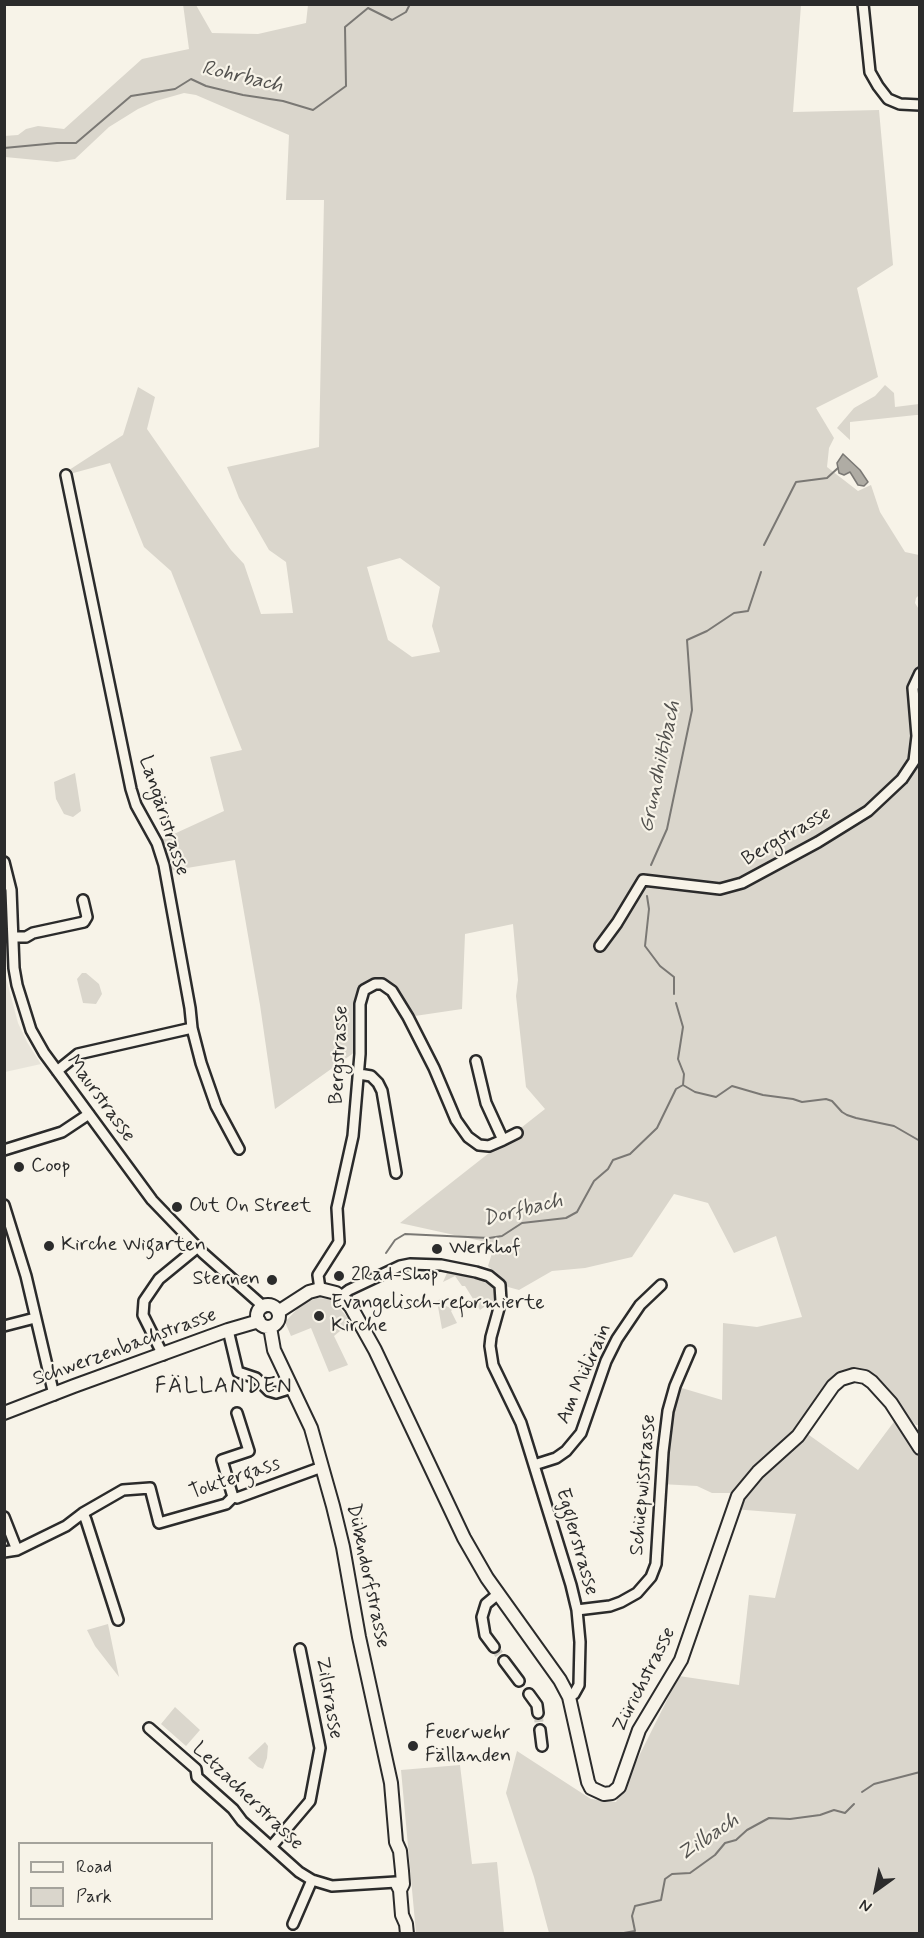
<!DOCTYPE html>
<html>
<head>
<meta charset="utf-8">
<style>
	body { margin:0 }
	#map { position:relative; width:924px; height:1938px; overflow:hidden; background:#f7f3e8; font-family:Mynerve,sans-serif }
	canvas { display:block }
	.frame { position:absolute; inset:0; border:6px solid #2b2b2b; pointer-events:none }
	.legend { position:absolute; left:18px; top:1842px; width:195px; height:78px; box-sizing:border-box; background:#f7f3e8; border:2px solid #a5a39c; margin:0; padding:8px 10px; list-style:none; font-size:18px; color:#2b2b2b }
	.legend li { display:flex; align-items:center; gap:12px; height:30px }
	.legend b { width:30px; border:2px solid #a5a39c }
	.north { position:absolute; left:846px; top:1860px; width:60px; height:60px; -webkit-text-stroke:4px #f7f3e8; paint-order:stroke; rotate:213deg; font-size:16px; font-weight:700; line-height:24px; text-align:center; color:#2b2b2b }
	.north::after { content:''; display:block; margin:auto; width:21px; height:27px; background:#2b2b2b; clip-path:polygon(50% 0,100% 100%,50% 72%,0 100%) }
</style>
</head>
<body>
<div id="map">
<canvas width="924" height="1938"></canvas>
<div class="frame"></div>
<ul class="legend">
<li><b style="height:8px;background:#f7f3e8"></b>Road</li>
<li><b style="height:16px;background:#dad6cc"></b>Park</li>
</ul>
<div class="north">N</div>
</div>
<script>
const g = document.querySelector('canvas').getContext('2d');
g.lineJoin = 'round';
function paint(path, color) {
  g.fillStyle = color;
  g.fill(path, 'evenodd');
}
function toPath(rows) {
  const path = new Path2D();
  for (const r of rows) {
    if (r.length === 3) {
      path.moveTo(r[0] + r[2], r[1]);
      path.arc(r[0], r[1], r[2], 0, 2 * Math.PI);
      continue;
    }
    path.moveTo(r[0], r[1]);
    for (let i = 2; i < r.length; i += 2) path.lineTo(r[i], r[i + 1]);
  }
  return path;
}
function trace(path, color, width, dash) {
  g.strokeStyle = color;
  g.lineWidth = width;
  g.lineCap = dash ? 'butt' : 'round';
  g.setLineDash(dash || []);
  g.stroke(path);
}
function drawText(font, color, halo, rows, align = 'center') {
  g.font = font + ' Mynerve,sans-serif';
  g.lineWidth = 4.5;
  g.setLineDash([]);
  g.textBaseline = 'middle';
  g.strokeStyle = halo;
  g.fillStyle = color;
  for (const [text, x, y, turn = 0] of rows) {
    g.save();
    g.translate(x, y);
    g.rotate((+turn || 0) * Math.PI / 180);
    g.textAlign = isNaN(turn) ? turn : align;
    if (halo) g.strokeText(text, 0, 0);
    g.fillText(text, 0, 0);
    g.restore();
  }
}
const built = toPath([
	[5,974,18,1023,27,1042,41,1064,5,1072]
]);
const green = toPath([
	[183,4,196,5,212,33,258,34,306,23,308,5,801,5,793,112,879,110,893,265,857,288,878,377,816,408,834,438,829,448,827,467,858,491,871,485,880,512,905,552,919,555,919,595,916,598,915,603,920,611,919,1425,916,1425,880,1389,846,1377,802,1430,858,1470,899,1415,919,1449,919,1933,549,1933,534,1877,506,1793,517,1751,591,1799,616,1802,679,1676,739,1685,749,1595,775,1598,796,1514,733,1509,738,1497,731,1493,712,1493,697,1486,661,1484,675,1386,722,1400,723,1323,757,1327,802,1317,776,1236,734,1253,708,1203,674,1194,632,1257,585,1268,552,1271,519,1290,508,1287,488,1266,495,1244,400,1223,545,1109,526,1087,516,996,518,980,513,924,465,934,462,1009,408,1017,392,991,375,984,364,999,362,1047,275,1109,260,1005,235,860,169,871,163,839,224,811,210,757,242,750,171,571,144,547,110,463,66,475,66,472,123,435,138,387,155,397,147,429,231,550,244,564,261,614,293,613,286,562,269,550,239,498,227,467,319,447,324,200,286,200,289,135,196,95,184,93,156,101,138,109,109,127,75,159,57,162,5,157,4,136,18,135,26,129,38,126,64,129,142,59,189,49],
	[400,558,440,587,432,626,440,652,412,657,388,640,367,567],
	[885,385,894,393,895,407,919,404,919,425,919,415,916,415,850,422,850,440,837,428,854,408,875,396],
	[75,773,81,811,73,817,64,814,56,799,54,782],
	[82,973,86,973,99,984,102,994,96,1004,83,1003,77,979],
	[447,1273,470,1276,475,1279,480,1277,488,1282,494,1289,494,1300,480,1310,465,1286,462,1286,455,1276,443,1282],
	[317,1298,328,1299,335,1302,351,1322,334,1336,348,1365,329,1372,311,1328,291,1336,285,1322,301,1305],
	[442,1298,446,1306,453,1309,451,1311,457,1323,442,1329,437,1301],
	[108,1624,119,1677,95,1646,87,1630],
	[175,1707,200,1730,186,1746,161,1724],
	[265,1742,268,1746,267,1758,263,1769,258,1767,248,1758],
	[460,1765,472,1864,497,1862,504,1933,416,1933,401,1770]
]);
const water = toPath([
	[843,454,860,470,868,482,864,486,858,485,850,472,844,475,839,473,837,463,843,454]
]);
const stream = toPath([
	[4,148,57,143,76,143,131,96,175,89,191,79,206,86,243,95,283,101,313,110,346,86,345,27,368,8,392,20,406,12,410,4],
	[764,545,796,482,827,478,838,468],
	[651,865,667,829,692,710,687,640,707,631,734,613,748,611,761,572],
	[647,896,649,909,645,946,660,966,674,977,674,994],
	[676,1003,683,1027,678,1059,684,1074,683,1085],
	[683,1085,695,1092,716,1097,732,1086,763,1095,793,1099,802,1102,826,1099,832,1101,842,1112,847,1115,856,1118,894,1126,920,1141],
	[386,1253,395,1240,405,1234,489,1238,502,1236,522,1223,566,1218,577,1212,594,1181,608,1169,613,1160,630,1154,657,1128,676,1089,683,1085],
	[862,1792,874,1784,920,1772],
	[618,1934,635,1931,632,1916,635,1906,661,1900,665,1879,672,1874,690,1873,715,1855,725,1843,736,1840,747,1830,769,1818,790,1819,820,1815,834,1810,845,1813,854,1804]
]);
const minorTunnel = toPath([
	[494,1647,504,1661],
	[538,1713,540,1730]
]);
const minor = toPath([
	[863,4,870,72,878,86,888,99,900,104,920,105],
	[4,862,11,890,14,968,17,985,31,1030,44,1053,152,1200,203,1253,264,1307],
	[13,937,26,937,33,933,84,922,87,917,83,900],
	[600,946,617,923,643,880,720,889,742,883,818,842,868,811,902,779,914,761,917,736,913,688,920,673],
	[192,1028,201,1063,216,1106,239,1149],
	[57,1071,78,1054,192,1028,190,1008,164,865,157,843,136,805,131,789,66,475],
	[359,1074,371,1076,378,1083,382,1091,396,1173],
	[503,1140,517,1133],
	[4,1150,62,1132,89,1114],
	[4,1205,26,1276,54,1395],
	[320,1289,318,1275,339,1242,337,1208,353,1136,360,1054,360,1004,364,990,375,984,382,984,392,991,408,1017,434,1068,456,1120,468,1137,479,1145,489,1146,503,1140,486,1103,476,1061],
	[341,1296,349,1290,400,1266,410,1264,441,1265,476,1272,489,1276,500,1285,501,1301,491,1337,490,1346,493,1365,521,1423,571,1585,577,1610,580,1642,579,1685,574,1694,569,1697],
	[4,1326,35,1318],
	[228,1330,238,1372,256,1378,269,1391,276,1393,292,1388],
	[163,1355,143,1315,144,1301,159,1279,198,1247],
	[534,1465,556,1458,566,1451,581,1433,606,1361,617,1339,640,1305,661,1285],
	[233,1497,222,1460,249,1451,237,1413],
	[83,1513,86,1520,118,1620],
	[4,1517,17,1550],
	[4,1552,17,1550,66,1526,83,1513,123,1490,150,1488,159,1523,226,1504,233,1497,237,1498,322,1467],
	[577,1610,610,1606,621,1602,637,1593,651,1577,656,1564,663,1452,668,1411,675,1386,690,1351],
	[494,1647,485,1635,482,1617,486,1604,498,1594],
	[504,1661,519,1681],
	[529,1694,537,1705,538,1713],
	[149,1728,196,1769,197,1777,233,1809,242,1821,299,1872,312,1880,332,1886,396,1882],
	[540,1730,542,1746],
	[271,1847,310,1801,320,1748,300,1649],
	[293,1924,312,1880]
]);
const major = toPath([
	[268,1316,11],
	[278,1312,309,1292,320,1289,336,1293,345,1300,351,1307,375,1350,464,1538,487,1578,560,1680,569,1697,588,1782,591,1788,604,1794,612,1793,619,1787,639,1730,681,1660,738,1496,758,1472,798,1436,833,1386,841,1379,854,1375,865,1377,872,1382,891,1403,920,1448],
	[270,1327,274,1350,311,1428,333,1506,343,1547,359,1637,391,1783,396,1842,400,1851,402,1871,403,1884,400,1890],
	[4,1413,74,1386,228,1330,259,1321],
	[397,1884,400,1890,402,1915,406,1924,407,1934]
]);
const markers = [
	[19,1167,6,"#2b2b2b"],
	[177,1207,6,"#2b2b2b"],
	[49,1246,6,"#2b2b2b"],
	[437,1249,6,"#2b2b2b"],
	[339,1276,6,"#2b2b2b"],
	[272,1280,6,"#2b2b2b"],
	[319,1316,6,"#2b2b2b"],
	[413,1746,6,"#2b2b2b"]
];
const streetNames = [
	["Langäristrasse",163,816,72],
	["Bergstrasse",787,837,-30],
	["Bergstrasse",340,1055,-87],
	["Maurstrasse",100,1099,54],
	["Schwerzenbachstrasse",125,1348,-20],
	["Am Mülirain",585,1374,-66],
	["Toktergass",235,1479,-19],
	["Schüepwisstrasse",644,1485,-85],
	["Egglerstrasse",576,1542,74],
	["Dübendorfstrasse",367,1576,78],
	["Zürichstrasse",645,1680,-63],
	["Zilstrasse",328,1698,80],
	["Letzacherstrasse",247,1797,44]
];
const poiNames = [
	["Coop",31,1167],
	["Out On Street",189,1207],
	["Kirche Wigarten",61,1246],
	["Werkhof",449,1249],
	["2Rad-Shop",351,1276],
	["Sternen",260,1280,"right"],
	["Evangelisch-reformierte",331,1304],
	["Kirche",331,1327],
	["Feuerwehr",425,1734],
	["Fällanden",425,1757]
];
const waterNames = [
	["Rohrbach",242,78,13],
	["Grundhiltibach",661,767,-78],
	["Dorfbach",523,1211,-14],
	["Zilbach",709,1838,-34]
];
const quarterNames = [
	["FÄLLANDEN",224,1387]
];
paint(built, '#e8e4da');
paint(green, '#dad6cc');
paint(water, '#afaca4');
trace(water, '#7a7874', 1.5);
trace(stream, '#7a7874', 2);
trace(minorTunnel, '#cecbc2', 9, [9, 4.5]);
trace(minor, '#2b2b2b', 14);
trace(major, '#2b2b2b', 16);
trace(minor, '#f7f3e8', 9);
trace(major, '#f7f3e8', 12);
for (const [x, y, r, color] of markers) {
  const dot = new Path2D();
  dot.arc(x, y, r, 0, 2 * Math.PI);
  g.fillStyle = color;
  g.fill(dot);
  trace(dot, '#f7f3e8', 2);
}
drawText('20px', '#2b2b2b', '#f7f3e8', streetNames);
drawText('20px', '#2b2b2b', '#f7f3e8', poiNames, 'left');
drawText('italic 21px', '#53524f', '#f7f3e8', waterNames);
g.letterSpacing = '1.5px';
drawText('22px', '#2b2b2b', '#f7f3e8', quarterNames);
g.letterSpacing = '0px';
</script>
</body>
</html>
